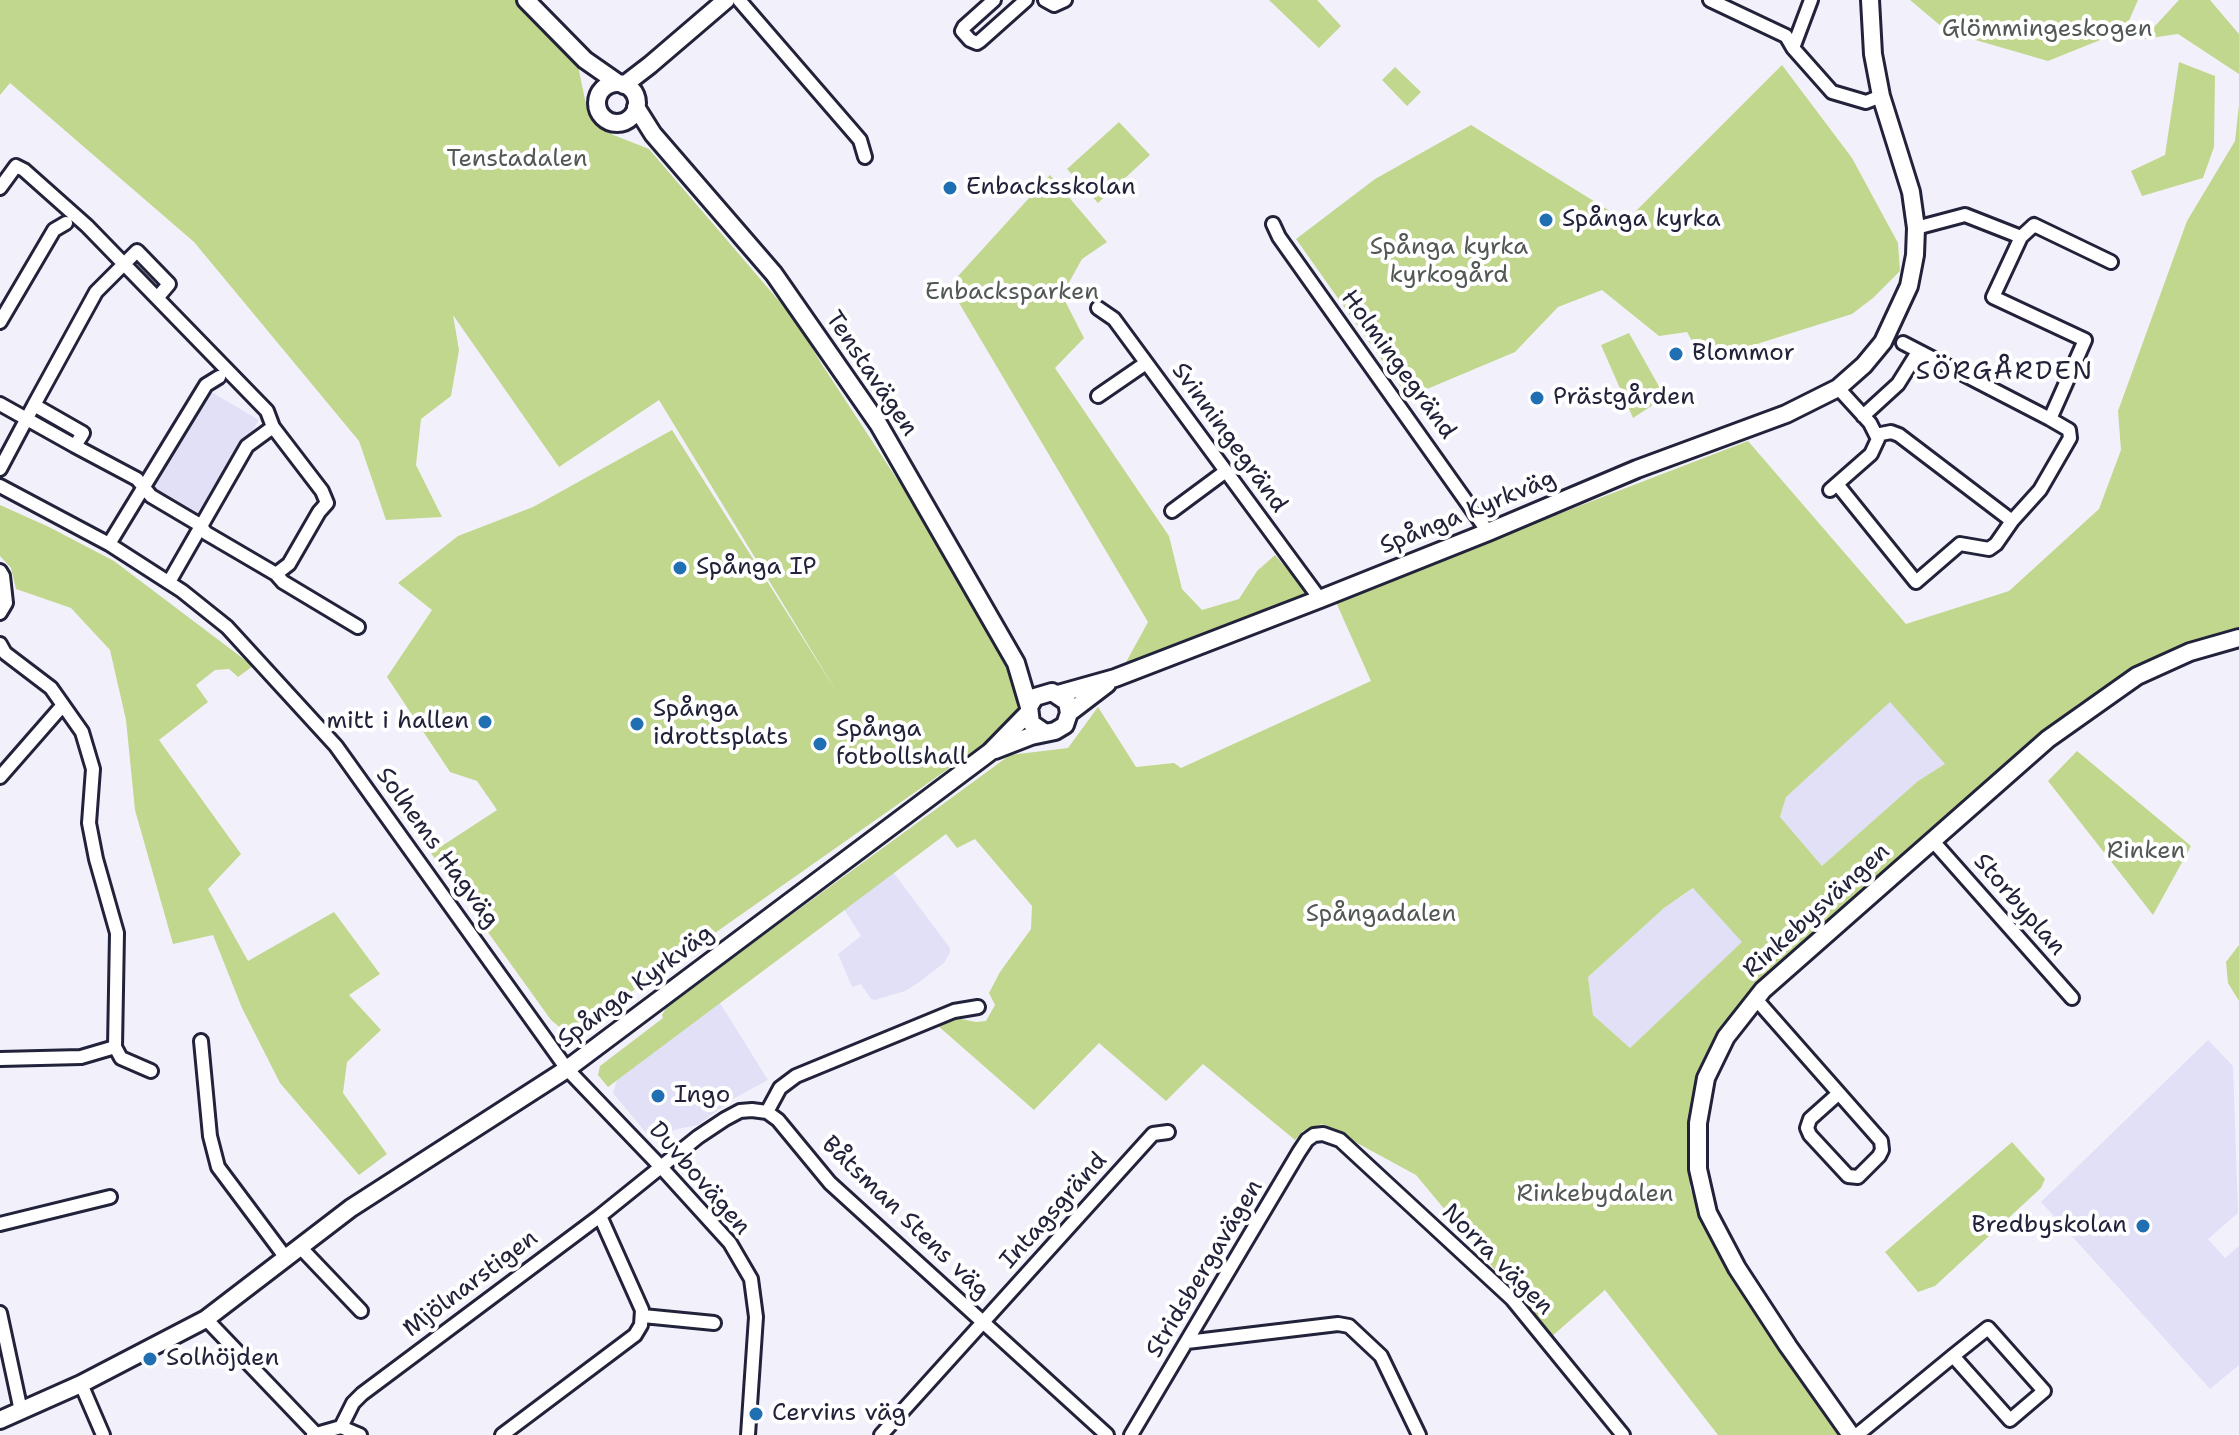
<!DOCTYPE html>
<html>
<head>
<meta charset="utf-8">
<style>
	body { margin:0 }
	canvas { display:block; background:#f2f1fb }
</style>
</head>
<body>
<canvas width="2239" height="1435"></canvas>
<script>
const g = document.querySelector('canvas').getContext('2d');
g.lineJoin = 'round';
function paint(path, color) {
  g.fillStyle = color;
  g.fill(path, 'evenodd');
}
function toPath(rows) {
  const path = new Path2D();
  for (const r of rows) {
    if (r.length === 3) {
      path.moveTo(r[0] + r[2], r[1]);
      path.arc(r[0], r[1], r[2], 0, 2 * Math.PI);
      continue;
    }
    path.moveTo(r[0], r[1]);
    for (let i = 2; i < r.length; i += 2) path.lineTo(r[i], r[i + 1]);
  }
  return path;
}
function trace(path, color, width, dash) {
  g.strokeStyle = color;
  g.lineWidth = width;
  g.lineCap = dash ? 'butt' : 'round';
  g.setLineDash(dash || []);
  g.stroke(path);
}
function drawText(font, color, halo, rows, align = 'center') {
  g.font = font + ' "Shantell Sans",sans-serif';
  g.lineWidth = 8;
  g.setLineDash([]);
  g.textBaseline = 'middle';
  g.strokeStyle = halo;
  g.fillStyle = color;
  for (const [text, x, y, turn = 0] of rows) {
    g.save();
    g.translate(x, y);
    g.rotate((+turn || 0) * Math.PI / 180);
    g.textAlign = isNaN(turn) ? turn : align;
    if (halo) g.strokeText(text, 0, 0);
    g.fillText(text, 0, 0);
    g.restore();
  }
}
const built = toPath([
	[208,390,259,420,200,520,149,490],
	[1890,701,1946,764,1918,781,1822,866,1780,817,1786,797],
	[893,872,950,948,950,952,944,963,918,983,905,991,875,1000,871,999,861,984,852,987,838,954,861,936,844,909],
	[1694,888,1743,942,1630,1048,1593,1015,1588,977,1664,908],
	[720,1003,768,1080,733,1099,698,1125,677,1129,652,1140,613,1093,617,1080],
	[2208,1040,2233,1066,2238,1213,2208,1239,2225,1258,2239,1246,2239,1365,2210,1389,2041,1202]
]);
const green = toPath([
	[0,0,515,0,578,66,586,104,611,134,649,149,797,322,821,363,912,502,1022,694,1012,724,587,1023,563,1030,551,1020,431,853,497,810,477,781,450,772,387,677,432,610,398,583,458,536,533,507,672,430,838,694,659,400,559,467,453,315,459,350,451,396,421,419,416,465,442,517,386,520,359,441,194,242,10,83,0,95],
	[1269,0,1317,0,1341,26,1319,48],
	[1910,0,2138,0,2125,30,2048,61,1948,32],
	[2179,0,2210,0,2239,34,2239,74,2178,34,2143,39],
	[2179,62,2215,76,2214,147,2203,178,2142,196,2131,171,2165,155],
	[1782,65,1852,158,1898,243,1900,271,1873,298,1852,314,1703,361,1687,332,1659,336,1602,290,1558,307,1515,352,1408,397,1296,239,1375,179,1471,125,1626,221],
	[1395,67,1421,92,1407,106,1382,80],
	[2239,105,2239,629,2210,637,2134,670,2078,704,2013,764,1763,978,1718,1033,1691,1113,1690,1188,1709,1234,1783,1357,1840,1435,1718,1435,1605,1290,1551,1337,1416,1175,1322,1124,1303,1131,1295,1140,1203,1064,1166,1101,1099,1043,1034,1110,937,1025,951,1017,976,1022,986,1021,995,1005,989,993,1000,972,1031,929,1032,906,975,839,957,848,946,834,608,1087,598,1075,600,1066,663,1018,662,1015,668,1005,1010,755,1068,748,1098,707,1136,767,1174,763,1181,768,1371,681,1335,600,1748,441,1906,624,2009,591,2099,509,2121,450,2118,411,2187,221,2235,141],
	[1890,702,1945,764,1918,781,1822,866,1780,817,1786,797],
	[1693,888,1742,942,1630,1048,1593,1015,1588,977,1664,908],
	[1119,122,1150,155,1098,203,1067,169],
	[1050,175,1107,242,1082,259,1062,295,1084,338,1055,368,1169,536,1182,589,1202,610,1239,599,1257,571,1275,555,1307,593,1124,666,1148,622,949,286],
	[1629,333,1665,397,1633,418,1601,345],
	[0,505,49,527,114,561,253,666,238,677,229,669,215,670,196,685,208,702,159,740,241,854,208,889,248,961,334,912,380,974,349,995,381,1030,347,1062,343,1093,387,1154,359,1175,280,1083,242,1008,213,935,173,944,135,810,126,720,110,650,71,608,16,589,11,568,0,556],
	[2077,751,2191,846,2153,915,2048,781],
	[2239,945,2239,1001,2228,983,2226,962],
	[2012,1142,2045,1179,2041,1188,1935,1286,1918,1292,1885,1252]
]);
const minor = toPath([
	[739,0,860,140,865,157],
	[994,0,964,27,962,31,970,40,977,43,980,41,1026,0],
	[1045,0,1054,5,1065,0],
	[1710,0,1786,36,1793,48,1832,92,1866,102,1881,96],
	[1793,48,1811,0],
	[0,188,16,166,24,170,87,226,267,411,273,427,322,491,327,503,319,512,289,564,276,574],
	[1273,224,1279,237,1488,532],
	[1916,228,1965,215,2021,237],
	[1098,308,1114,319,1320,599],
	[0,322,54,230,66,223],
	[1098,396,1146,363],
	[0,404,75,446],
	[34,405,96,292,137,251,169,284,158,297],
	[1863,416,1898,384,1918,352],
	[2050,419,2085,340,1993,297,2021,237,2034,225,2111,262],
	[1876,435,1891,432,1899,435,2012,521],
	[0,469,34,405,83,433,75,446,137,479,151,496,200,525,206,533,276,574,283,582,358,627],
	[1837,484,1916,582,1960,544,1989,549,1996,544,2012,521,2040,490,2070,438,2069,430,2050,419,1903,343],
	[0,486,109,544,182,591,227,627,336,746,567,1069,661,1167,730,1243,751,1279,756,1317,748,1435],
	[1830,490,1871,454,1878,439,1870,423,1838,388],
	[1172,511,1226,471],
	[109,544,206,385,219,377],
	[0,571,3,576,6,603,0,613],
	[169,582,247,446,273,427],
	[0,644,5,653,51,688,82,732,93,769,89,823,96,859,117,933,115,1047,121,1058,151,1071],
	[0,777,63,705],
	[1932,840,2072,998],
	[1755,998,1881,1141,1882,1150,1879,1156,1858,1177,1848,1176,1810,1135,1807,1128,1810,1119,1838,1094],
	[201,1041,210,1136,218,1167,286,1258],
	[0,1059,81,1057,115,1047],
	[767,1112,780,1088,796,1076,954,1011,978,1007],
	[0,1224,110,1197],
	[300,1247,361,1311],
	[0,1313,21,1411],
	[643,1316,714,1323],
	[206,1319,315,1433],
	[1187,1342,1338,1324,1349,1326,1381,1356,1419,1435],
	[81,1384,103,1435],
	[341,1427,360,1435],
	[313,1435,341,1427,353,1403,362,1394,600,1216,698,1137,725,1119,740,1111,752,1110,767,1112,778,1120,830,1183,1107,1435],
	[502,1435,635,1335,641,1325,642,1310,600,1216],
	[881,1435,1153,1134,1168,1132],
	[1131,1435,1299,1152,1307,1140,1314,1135,1323,1134,1340,1140,1512,1299,1623,1435],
	[1857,1435,1953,1356,1988,1328,2044,1391,2010,1420,1953,1356]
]);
const tertiary = toPath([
	[526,0,585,60,618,83],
	[617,103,20],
	[624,85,650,65,726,0],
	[636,107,653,134,774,274,879,425,1016,663,1029,707],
	[1058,694,1115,678,1320,599,1488,532,1637,469,1786,414,1838,388,1864,365,1883,342,1909,286,1915,255,1916,228,1911,192,1881,96,1873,54,1870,0],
	[1069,713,1107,684],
	[995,750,1031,736,1055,731,1065,725,1069,713,1067,702,1052,692,1035,697,1029,707,1031,723,1044,732],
	[0,1420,81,1384,206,1319,351,1208,567,1069,990,752,1028,713],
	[1851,1435,1788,1346,1737,1268,1708,1213,1698,1169,1698,1123,1706,1078,1726,1037,1763,990,2048,739,2137,676,2190,652,2239,638]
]);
const markers = [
	[950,188,8,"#1f6fb2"],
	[1546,220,8,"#1f6fb2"],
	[1676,354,8,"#1f6fb2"],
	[1537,398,8,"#1f6fb2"],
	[680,568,8,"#1f6fb2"],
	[485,722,8,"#1f6fb2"],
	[637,724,8,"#1f6fb2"],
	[820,744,8,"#1f6fb2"],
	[658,1096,8,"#1f6fb2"],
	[2143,1226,8,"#1f6fb2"],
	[150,1359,8,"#1f6fb2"],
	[756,1414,8,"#1f6fb2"]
];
const parkNames = [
	["Glömmingeskogen",2047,30],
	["Tenstadalen",517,160],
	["Spånga kyrka",1449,248],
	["kyrkogård",1449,276],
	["Enbacksparken",1012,293],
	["Rinken",2146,852],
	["Spångadalen",1381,915],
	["Rinkebydalen",1595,1195]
];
const poiNames = [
	["Enbacksskolan",966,188],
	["Spånga kyrka",1562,220],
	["Blommor",1692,354],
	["Prästgården",1553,398],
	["Spånga IP",696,568],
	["Spånga",653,710],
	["idrottsplats",653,738],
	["mitt i hallen",469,722,"right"],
	["Spånga",836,730],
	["fotbollshall",836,758],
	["Ingo",674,1096],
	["Bredbyskolan",2127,1226,"right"],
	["Solhöjden",166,1359],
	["Cervins väg",772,1414]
];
const streetNames = [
	["Holmingegränd",1398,365,54],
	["Tenstavägen",871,374,56],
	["Svinningegränd",1229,438,54],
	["Spånga Kyrkväg",1468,513,-22],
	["Solhems Hagväg",437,848,54],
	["Storbyplan",2019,905,49],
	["Rinkebysvängen",1817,911,-42],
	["Spånga Kyrkväg",636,987,-37],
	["Duvbovägen",699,1179,49],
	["Intagsgränd",1054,1211,-48],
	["Båtsman Stens väg",905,1218,44],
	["Norra vägen",1497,1260,45],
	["Stridsbergavägen",1205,1269,-59],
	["Mjölnarstigen",471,1284,-37]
];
const neighbourhoodNames = [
	["SÖRGÅRDEN",2005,372]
];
paint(built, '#e2e0f6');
paint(green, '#c1d78d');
trace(minor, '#22223b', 18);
trace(tertiary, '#22223b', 22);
trace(minor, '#fff', 12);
trace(tertiary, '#fff', 16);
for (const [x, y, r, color] of markers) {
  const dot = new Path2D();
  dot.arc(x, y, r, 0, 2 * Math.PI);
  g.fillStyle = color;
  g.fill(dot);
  trace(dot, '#fff', 3);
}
drawText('24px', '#525854', '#fff', parkNames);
drawText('24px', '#22223b', '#fff', poiNames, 'left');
drawText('24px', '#22223b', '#fff', streetNames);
g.letterSpacing = '2px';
drawText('26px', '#22223b', '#fff', neighbourhoodNames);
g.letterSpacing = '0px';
</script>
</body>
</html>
